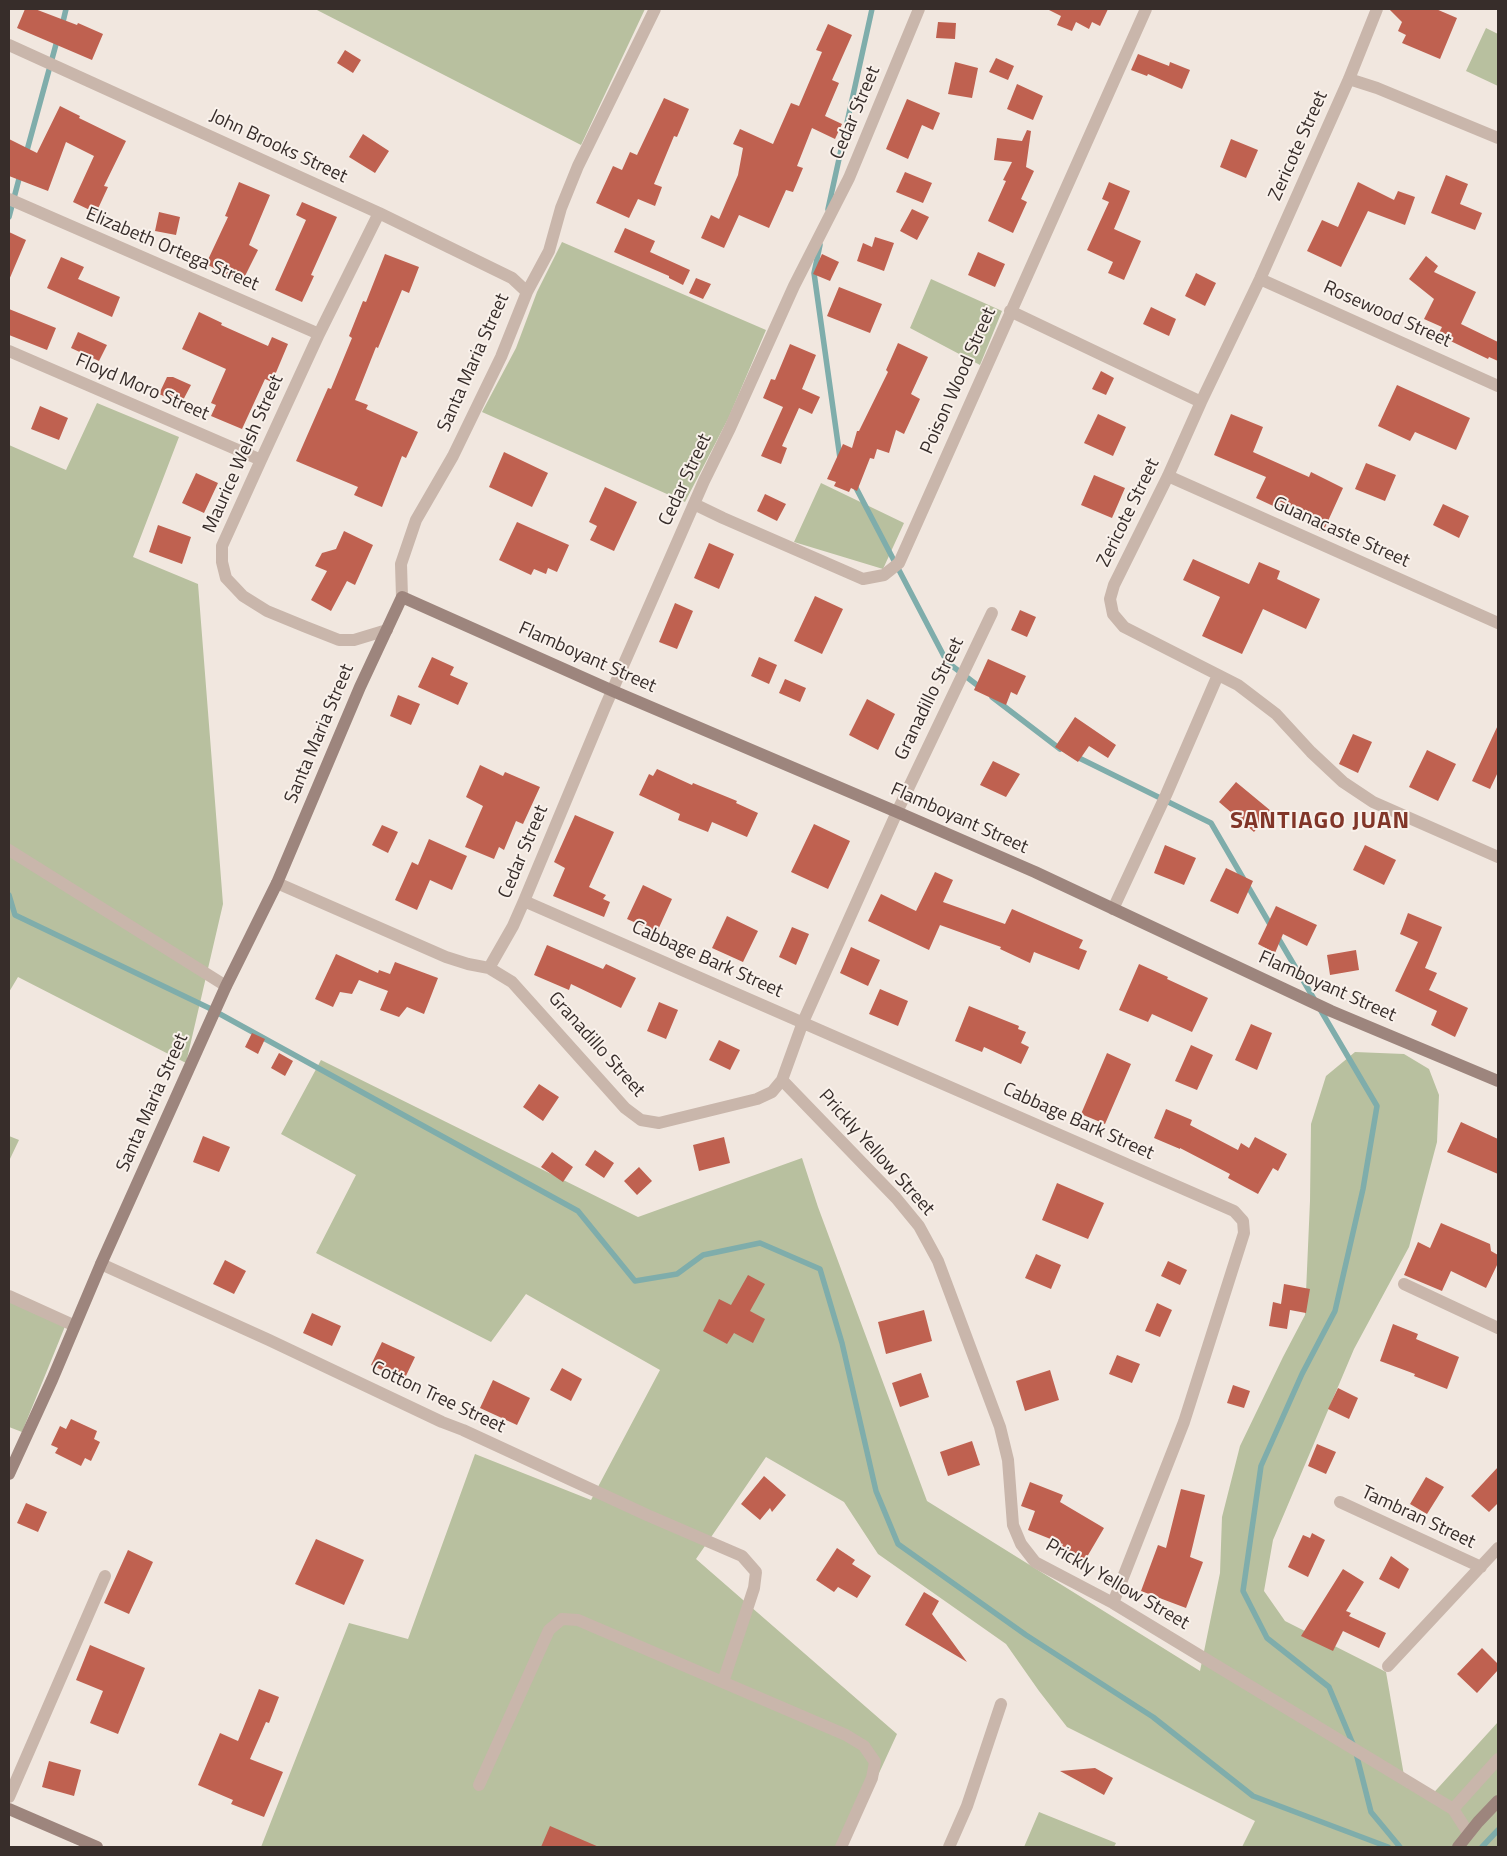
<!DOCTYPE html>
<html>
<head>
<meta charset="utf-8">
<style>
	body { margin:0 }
	#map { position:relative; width:1507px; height:1856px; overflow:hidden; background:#f1e7df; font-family:"Titillium Web",sans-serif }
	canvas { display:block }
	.frame { position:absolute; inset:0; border:10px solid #372d2a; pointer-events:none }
</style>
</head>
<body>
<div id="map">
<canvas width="1507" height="1856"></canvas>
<div class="frame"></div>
</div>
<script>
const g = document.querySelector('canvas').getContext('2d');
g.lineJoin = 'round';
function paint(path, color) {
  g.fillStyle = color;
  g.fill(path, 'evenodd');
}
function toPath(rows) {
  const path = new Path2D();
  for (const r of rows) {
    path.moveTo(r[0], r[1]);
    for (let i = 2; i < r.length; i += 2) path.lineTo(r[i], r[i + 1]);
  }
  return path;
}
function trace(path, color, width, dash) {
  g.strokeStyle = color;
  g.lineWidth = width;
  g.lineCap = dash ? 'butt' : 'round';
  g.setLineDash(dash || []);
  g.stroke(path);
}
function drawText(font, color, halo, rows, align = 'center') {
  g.font = font + ' "Titillium Web",sans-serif';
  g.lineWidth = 4;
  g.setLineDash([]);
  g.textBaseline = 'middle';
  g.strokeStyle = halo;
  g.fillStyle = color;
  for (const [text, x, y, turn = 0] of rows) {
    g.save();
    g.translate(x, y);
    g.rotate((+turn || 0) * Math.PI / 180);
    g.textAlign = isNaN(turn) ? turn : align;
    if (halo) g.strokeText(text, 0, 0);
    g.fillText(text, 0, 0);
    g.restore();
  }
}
const green = toPath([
	[315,9,645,9,581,145],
	[1486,28,1498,34,1498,86,1466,71],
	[562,242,766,330,729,417,685,502,482,412,516,348,537,292],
	[931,279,1002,311,980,365,910,328],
	[97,403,179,437,133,557,198,584,223,904,186,1063,18,977,9,992,9,445,66,470],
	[821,483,904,523,883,569,794,542],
	[1355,1052,1404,1054,1429,1069,1439,1095,1437,1142,1409,1247,1354,1349,1273,1540,1264,1591,1285,1621,1386,1672,1406,1787,1428,1799,1498,1722,1498,1847,1242,1847,1255,1821,1067,1727,1039,1691,1006,1644,878,1554,844,1502,766,1457,696,1559,897,1734,845,1847,261,1847,349,1623,408,1639,475,1454,591,1500,660,1370,526,1294,491,1342,316,1253,356,1175,281,1134,321,1060,638,1217,802,1158,818,1207,927,1501,1200,1671,1220,1573,1222,1517,1240,1446,1283,1357,1305,1315,1310,1201,1311,1124,1326,1076],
	[9,1136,19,1140,9,1161],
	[9,1291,68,1319,22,1432,9,1427],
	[1039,1812,1116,1843,1114,1847,1024,1847]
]);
const stream = toPath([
	[62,26,66,9],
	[26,154,58,37],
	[828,209,872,9],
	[9,217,20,175],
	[820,245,814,273,840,458],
	[854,484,947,662,981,688],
	[992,697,1060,749],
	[1075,756,1211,823,1271,926],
	[9,895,15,915,209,1008,578,1211,635,1281,677,1274,703,1255,760,1243,820,1269,842,1343,876,1491,898,1544,1026,1635,1153,1717,1253,1796,1388,1847],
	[1277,936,1377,1106,1363,1189,1335,1311,1302,1374,1261,1466,1243,1591,1267,1638,1329,1687,1355,1749,1371,1812,1400,1847],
	[1482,1847,1498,1830]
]);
const building = toPath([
	[25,9,35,9,77,25,78,23,103,34,92,60,17,28],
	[1047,9,1108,9,1100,26,1092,22,1089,29,1076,22,1072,31,1057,25,1061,16],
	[1389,9,1436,9,1457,18,1440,59,1402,43,1406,35,1398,31,1402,22],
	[938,22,956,23,955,39,936,38],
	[828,24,852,35,832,80,839,83,825,116,842,124,835,139,812,128,797,166,803,168,793,192,786,190,769,228,739,215,724,248,701,238,711,215,719,219,738,175,743,148,733,144,740,129,773,144,791,103,799,106,822,52,816,50],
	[345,50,361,60,353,73,337,63],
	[1138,54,1169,66,1170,62,1190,70,1182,89,1148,74,1147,76,1131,70],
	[996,58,1014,66,1008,80,989,72],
	[955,62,978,68,972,98,948,94],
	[1017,84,1043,96,1033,120,1007,109],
	[664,98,689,109,677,137,674,136,654,184,662,187,655,206,638,199,629,218,596,203,613,166,622,170,630,152,637,155],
	[907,99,940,113,933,130,922,125,908,159,886,149],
	[60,106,80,116,79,118,126,141,104,186,108,187,96,213,73,202,94,156,66,142,48,191,9,176,9,139,37,153],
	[1027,130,1031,131,1026,167,1034,171,1021,199,1027,202,1013,233,988,221,1006,181,1003,180,1012,162,994,160,997,138,1022,141],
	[363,134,389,151,375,173,349,157],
	[1231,139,1258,150,1246,178,1220,167],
	[905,172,932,183,923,203,896,192],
	[1446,175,1468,184,1460,204,1482,213,1475,230,1431,213],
	[239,182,270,195,249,245,258,250,242,282,206,264,228,217,225,216],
	[1109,182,1130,191,1114,229,1141,241,1124,280,1108,273,1113,262,1087,250,1109,202,1102,199],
	[1358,182,1394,200,1398,191,1415,197,1405,225,1368,211,1341,267,1307,251,1322,220,1338,227],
	[302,202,337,217,311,275,314,276,302,302,275,290,306,220,296,215],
	[912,209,929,217,917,240,900,231],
	[159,212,180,217,176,235,155,231],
	[625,228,655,241,650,252,690,270,683,285,669,278,669,276,614,252],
	[9,232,26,240,9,280],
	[875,237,894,243,884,271,857,261,863,243,872,247],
	[978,252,1005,264,995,287,968,275],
	[385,254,419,267,409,293,402,290,378,348,376,347,355,400,368,405,366,409,418,432,406,458,402,456,382,507,354,495,358,487,296,461,328,388,331,389,352,338,349,336,363,301,366,302],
	[822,254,839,262,830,281,813,274],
	[1426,256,1438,266,1434,272,1476,292,1461,324,1498,342,1498,361,1489,357,1488,359,1438,335,1442,327,1424,319,1434,299,1409,279],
	[61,257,84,267,78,279,120,297,112,317,47,288],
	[1196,273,1216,283,1205,306,1185,296],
	[696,278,711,284,703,299,689,293],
	[839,287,882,304,870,333,827,316],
	[1151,307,1176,319,1169,336,1143,324],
	[9,309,56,328,47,350,9,335],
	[199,312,222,323,221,325,268,346,272,337,288,344,272,382,265,379,242,429,211,416,216,405,211,403,226,369,182,349],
	[78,332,107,345,99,361,71,348],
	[898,343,928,357,911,394,920,399,904,434,896,430,889,453,877,449,874,459,870,458,857,491,851,488,849,492,834,486,836,482,827,479,843,444,852,448,857,431,859,431,888,372,886,370],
	[790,344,816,355,802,389,820,397,812,414,799,408,782,446,787,448,781,464,761,456,783,407,763,398,771,379,775,380],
	[1101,371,1114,378,1106,395,1092,389],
	[167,377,173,377,191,385,181,404,159,394],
	[1397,385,1470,418,1456,450,1415,432,1410,441,1378,426],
	[40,406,68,418,59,440,31,429],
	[1098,414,1126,427,1113,456,1084,443],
	[1231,414,1263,427,1253,452,1309,477,1311,472,1343,488,1323,532,1310,526,1314,517,1287,504,1284,511,1256,498,1266,477,1214,455],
	[504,452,548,473,532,507,489,487],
	[1366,463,1396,475,1385,501,1355,489],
	[196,473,218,483,204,513,182,503],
	[1094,475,1125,488,1112,518,1081,505],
	[605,487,637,502,614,551,590,540,597,526,589,522],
	[765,494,786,504,777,521,757,511],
	[1443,504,1469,516,1459,538,1433,525],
	[517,522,569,545,557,572,548,568,546,574,534,569,531,575,499,560],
	[158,525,191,537,182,564,149,552],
	[344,531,373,545,355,585,347,581,331,611,311,600,327,571,315,566,322,553,336,549],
	[709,543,734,554,719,589,694,578],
	[1193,559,1249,584,1259,562,1280,571,1277,579,1320,599,1306,629,1263,609,1242,654,1202,636,1220,597,1183,580],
	[815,596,843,609,822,654,794,641],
	[675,603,693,611,677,649,659,642],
	[1020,610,1036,617,1027,637,1011,630],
	[432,657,454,667,450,675,468,683,458,705,418,687],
	[759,657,777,665,769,684,751,676],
	[988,659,1026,676,1017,695,1011,692,1006,705,974,690],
	[785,679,806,688,800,702,779,693],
	[398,695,420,704,411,725,390,716],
	[867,699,895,714,878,750,849,735],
	[1075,717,1116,745,1108,758,1089,746,1078,762,1055,747],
	[1498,725,1498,772,1490,789,1472,781],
	[1353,734,1372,742,1358,773,1339,764],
	[1427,750,1456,764,1438,801,1409,787],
	[993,761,1020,774,1006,797,980,785],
	[480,765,503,776,505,772,540,787,523,824,516,821,504,850,499,847,494,859,465,847,483,806,466,797],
	[657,769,692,785,693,783,737,801,736,803,758,813,747,837,712,822,708,832,678,820,680,814,639,795,649,774,653,776],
	[1236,782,1271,811,1254,832,1219,802],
	[575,815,614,832,589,887,606,895,603,899,610,902,604,917,553,896,565,868,554,862],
	[814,824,850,841,828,889,791,872],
	[382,825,398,832,388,853,372,845],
	[429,839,467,856,452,890,430,880,417,910,395,900,412,862,418,865],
	[1165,845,1196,858,1184,885,1154,873],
	[1365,845,1396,860,1384,885,1353,870],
	[1226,868,1253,881,1238,914,1210,901],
	[935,872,953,880,943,902,1005,924,1012,909,1083,940,1079,948,1087,951,1079,970,1034,952,1030,963,1000,949,1001,947,940,925,929,950,868,921,881,894,916,911],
	[643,885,672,899,657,932,627,919],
	[1276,906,1317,925,1307,946,1283,934,1275,953,1258,944],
	[1408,913,1442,927,1425,968,1437,973,1429,990,1468,1008,1455,1037,1431,1025,1437,1011,1395,991,1418,942,1400,934],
	[727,916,758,931,743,962,712,948],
	[792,927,809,934,796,965,779,957],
	[547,945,603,969,606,964,636,978,621,1008,571,984,569,990,534,975],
	[851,947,880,960,868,986,840,973],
	[1356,950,1359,970,1330,975,1327,955],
	[336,954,378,973,379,970,390,974,395,962,438,978,424,1014,407,1007,399,1017,380,1010,388,991,359,980,352,994,340,992,333,1007,315,999],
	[1139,964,1168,977,1167,979,1208,998,1192,1032,1152,1014,1148,1022,1119,1010],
	[880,989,908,1001,898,1026,869,1014],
	[659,1002,678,1010,666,1039,647,1031],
	[969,1006,1019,1026,1018,1029,1026,1032,1021,1043,1029,1047,1021,1064,984,1047,982,1052,955,1041],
	[1251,1024,1272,1033,1257,1070,1235,1060],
	[252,1033,265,1039,258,1054,245,1047],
	[719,1040,740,1050,730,1070,709,1060],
	[1191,1045,1213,1055,1197,1090,1175,1081],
	[279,1053,293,1061,285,1076,271,1068],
	[1107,1053,1131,1064,1105,1124,1081,1114],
	[539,1084,559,1097,543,1121,523,1107],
	[1166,1109,1192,1120,1190,1125,1238,1150,1241,1143,1249,1148,1255,1137,1287,1154,1278,1171,1273,1168,1258,1194,1228,1178,1230,1174,1180,1148,1180,1149,1154,1138],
	[1461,1122,1498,1139,1498,1174,1447,1152],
	[203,1136,230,1147,219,1172,193,1162],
	[724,1137,730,1163,699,1171,693,1145],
	[595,1150,614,1163,604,1178,585,1165],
	[552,1152,573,1167,563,1182,541,1167],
	[639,1167,652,1181,637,1195,624,1181],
	[1057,1183,1104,1203,1088,1239,1042,1220],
	[1441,1223,1490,1244,1491,1251,1498,1255,1498,1263,1486,1288,1451,1271,1442,1291,1404,1275,1418,1242,1430,1248],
	[1036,1254,1061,1265,1051,1289,1025,1278],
	[225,1260,246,1271,234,1294,213,1284],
	[1168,1261,1187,1270,1180,1285,1161,1276],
	[748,1275,765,1284,750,1311,765,1319,753,1343,734,1333,727,1344,703,1331,719,1299,731,1305],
	[1284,1284,1310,1289,1306,1313,1290,1310,1287,1329,1269,1326,1273,1302,1281,1304],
	[1157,1303,1172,1310,1160,1337,1145,1331],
	[924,1310,932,1341,886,1354,878,1322],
	[312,1313,341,1326,332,1346,303,1333],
	[1393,1324,1418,1334,1416,1339,1459,1357,1447,1389,1414,1376,1415,1374,1380,1361],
	[382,1342,415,1357,404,1380,371,1365],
	[1117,1355,1140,1364,1132,1383,1109,1374],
	[562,1368,582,1379,571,1401,550,1390],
	[1050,1370,1059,1400,1025,1411,1016,1381],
	[921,1373,929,1397,900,1407,892,1383],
	[493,1380,530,1398,517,1425,480,1408],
	[1233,1385,1250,1391,1244,1408,1227,1403],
	[1338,1388,1358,1398,1349,1419,1328,1409],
	[71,1419,97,1431,94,1439,100,1442,91,1461,85,1458,81,1466,55,1453,58,1448,51,1445,60,1426,66,1429],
	[972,1441,980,1465,948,1476,940,1452],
	[1317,1444,1336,1452,1326,1474,1308,1466],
	[1498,1467,1498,1503,1489,1512,1471,1496],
	[764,1476,786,1495,772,1512,770,1508,760,1520,741,1504],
	[1426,1477,1444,1487,1427,1514,1410,1504],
	[1030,1482,1063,1495,1060,1502,1104,1528,1084,1562,1061,1548,1063,1544,1028,1530,1035,1511,1021,1506],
	[1181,1489,1205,1495,1190,1557,1203,1562,1186,1608,1141,1591,1158,1545,1166,1548],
	[26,1503,47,1512,38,1532,17,1523],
	[1312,1533,1325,1540,1308,1577,1288,1567,1303,1535,1310,1538],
	[316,1539,364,1560,344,1605,295,1584],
	[837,1548,855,1560,852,1564,871,1576,857,1598,838,1587,834,1592,816,1580],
	[128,1550,153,1562,129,1614,104,1603],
	[1391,1556,1409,1569,1399,1589,1379,1579],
	[1343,1569,1364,1582,1346,1611,1351,1613,1349,1616,1386,1633,1379,1648,1343,1631,1333,1651,1301,1636],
	[924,1592,939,1601,932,1614,967,1662,905,1625],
	[90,1645,145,1668,118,1734,90,1723,103,1691,76,1680],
	[1482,1648,1498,1664,1498,1670,1477,1693,1457,1674],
	[259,1689,279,1697,269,1723,266,1722,250,1759,283,1772,264,1817,231,1804,233,1800,198,1785,220,1733,238,1741],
	[49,1761,81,1770,74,1796,42,1787],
	[1095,1768,1113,1778,1104,1795,1060,1771],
	[550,1826,599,1847,541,1847]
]);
const street = toPath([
	[1377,9,1349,79,1260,279,1201,402,1168,476,1114,585,1110,599,1113,614,1124,627,1238,685,1276,714,1311,752,1343,782,1373,802,1498,857],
	[9,45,379,213,512,278,527,292],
	[1349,79,1377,88,1498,138],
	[9,199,319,334],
	[379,213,319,334,261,460,222,546,222,562,226,578,243,596,267,611,306,627,339,640,354,640,387,630],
	[1260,279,1498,386],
	[1010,311,1201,402],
	[9,351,261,460],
	[1168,476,1498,623],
	[694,504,723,518,863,579,884,575,899,563,1146,9],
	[402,597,401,564,416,520,453,456,501,357,527,292,549,251,561,208,578,166,655,9],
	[9,850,226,986],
	[277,883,446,957,468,964,489,968,512,982,625,1108,641,1120,659,1123,757,1099,772,1092,782,1080,803,1022,897,812,992,613],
	[524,901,1234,1211,1243,1221,1244,1233,1184,1422,1113,1603],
	[1113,909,1166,795,1218,675],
	[489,968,513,926,524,901,605,707,704,481,730,428,794,286,849,178,919,9],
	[782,1080,896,1198,919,1226,938,1261,1000,1427,1008,1460,1013,1525,1021,1544,1035,1562,1113,1603,1453,1809,1469,1834],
	[101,1264,269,1340,442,1422,463,1430,647,1515,742,1556,756,1572,754,1588,723,1682],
	[1404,1284,1498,1328],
	[9,1296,73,1325],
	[1340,1502,1481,1567],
	[1388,1666,1498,1548],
	[479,1785,549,1630,562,1619,578,1620,846,1735,864,1746,875,1762,872,1778,841,1847],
	[9,1797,105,1576],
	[1453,1809,1498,1759],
	[949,1847,967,1806,1001,1704]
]);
const secondary = toPath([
	[9,1474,52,1380,101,1264,226,986,277,883,360,687,402,597,613,691,897,812,1035,872,1331,1011,1498,1081],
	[9,1809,97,1847],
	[1458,1847,1478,1822,1498,1801]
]);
const streetNames = [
	["Cedar Street",856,113,-67],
	["Zericote Street",1299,146,-66],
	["John Brooks Street",278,147,25],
	["Elizabeth Ortega Street",172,250,23],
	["Rosewood Street",1387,315,24],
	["Santa Maria Street",474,363,-66],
	["Poison Wood Street",959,381,-66],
	["Floyd Moro Street",142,388,23],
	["Maurice Welsh Street",244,454,-66],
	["Cedar Street",686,480,-65],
	["Zericote Street",1129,513,-64],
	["Guanacaste Street",1341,533,24],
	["Flamboyant Street",587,658,24],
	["Granadillo Street",930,699,-64],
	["Santa Maria Street",320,734,-67],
	["Flamboyant Street",959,819,24],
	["Cedar Street",524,852,-67],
	["Cabbage Bark Street",707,960,24],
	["Flamboyant Street",1327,987,24],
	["Granadillo Street",596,1045,48],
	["Santa Maria Street",153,1103,-66],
	["Cabbage Bark Street",1078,1122,24],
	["Prickly Yellow Street",876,1153,48],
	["Cotton Tree Street",438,1398,25],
	["Tambran Street",1418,1518,25],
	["Prickly Yellow Street",1117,1585,30]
];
const districtNames = [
	["SANTIAGO JUAN",1320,822]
];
paint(green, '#b8c09f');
trace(stream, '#7fadab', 5.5);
paint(building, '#bf6150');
trace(street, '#c9b6ab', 12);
trace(secondary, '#9d857d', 12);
drawText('19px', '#372d2a', '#f9f1eb', streetNames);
g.letterSpacing = '1px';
drawText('bold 24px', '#813528', '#f9f1eb', districtNames);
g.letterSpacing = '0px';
</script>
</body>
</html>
